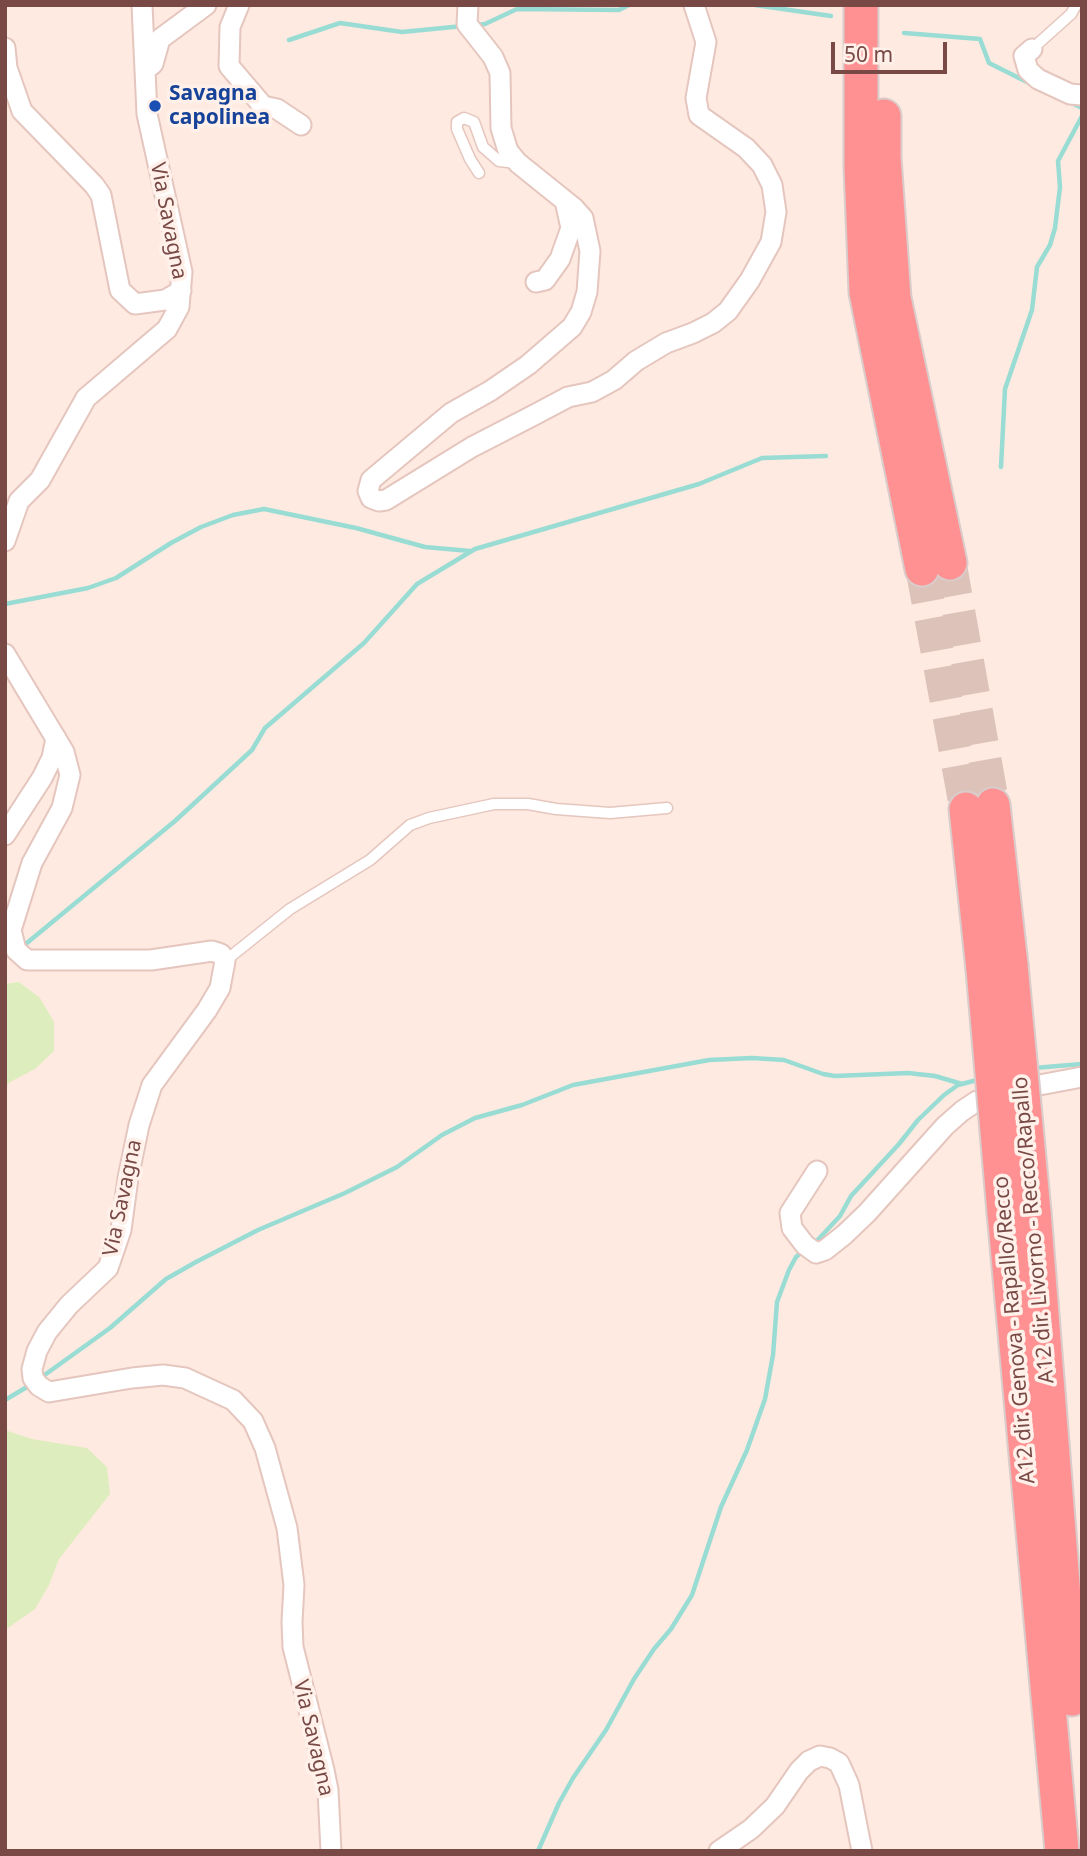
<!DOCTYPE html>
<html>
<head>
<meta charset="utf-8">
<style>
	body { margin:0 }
	#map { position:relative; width:1087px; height:1856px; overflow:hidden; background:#feeae0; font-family:"Noto Sans",sans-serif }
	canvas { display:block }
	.frame { position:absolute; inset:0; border:7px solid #784945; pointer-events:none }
	.scale { position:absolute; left:831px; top:42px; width:116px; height:32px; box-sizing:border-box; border:4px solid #784945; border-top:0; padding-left:9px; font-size:21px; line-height:24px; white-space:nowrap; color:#784945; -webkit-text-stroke:5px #fff0e9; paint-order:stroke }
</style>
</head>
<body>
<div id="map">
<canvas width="1087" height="1856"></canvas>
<div class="frame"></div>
<div class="scale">50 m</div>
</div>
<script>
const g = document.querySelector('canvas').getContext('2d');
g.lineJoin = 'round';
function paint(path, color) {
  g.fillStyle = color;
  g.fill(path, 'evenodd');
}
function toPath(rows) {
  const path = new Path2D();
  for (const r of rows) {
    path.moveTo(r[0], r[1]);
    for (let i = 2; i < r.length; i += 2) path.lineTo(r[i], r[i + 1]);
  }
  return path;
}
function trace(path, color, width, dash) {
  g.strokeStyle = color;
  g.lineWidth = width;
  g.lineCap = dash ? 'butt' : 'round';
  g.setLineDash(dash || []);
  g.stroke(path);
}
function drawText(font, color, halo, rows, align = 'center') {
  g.font = font + ' "Noto Sans",sans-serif';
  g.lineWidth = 7;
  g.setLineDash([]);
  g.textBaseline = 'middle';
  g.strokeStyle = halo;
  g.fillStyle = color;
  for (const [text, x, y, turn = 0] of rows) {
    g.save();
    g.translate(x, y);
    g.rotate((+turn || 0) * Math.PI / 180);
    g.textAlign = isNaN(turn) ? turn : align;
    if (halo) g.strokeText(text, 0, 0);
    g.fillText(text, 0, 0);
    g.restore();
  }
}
const green = toPath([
	[19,982,40,998,54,1022,54,1051,35,1069,10,1082,5,1088,5,984],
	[5,1430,32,1439,87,1448,107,1467,110,1494,59,1559,49,1585,35,1609,5,1630]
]);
const stream = toPath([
	[755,5,831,16],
	[475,25,485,24,517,9,619,10,629,5],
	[904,33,980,39,989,63,1031,84],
	[289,40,340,23,402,32,463,26],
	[1068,101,1082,108],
	[1001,467,1005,389,1032,310,1037,267,1050,245,1055,228,1060,187,1058,161,1082,116],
	[5,604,88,588,116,578,171,543,201,527,233,515,264,509,356,528,425,547,470,551],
	[22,947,175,821,252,750,265,728,364,643,417,584,475,549,699,484,762,458,826,456],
	[1034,1068,1082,1064],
	[814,1244,840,1216,851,1196,899,1144,918,1120,944,1095,958,1085,981,1079],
	[39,1379,110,1328,166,1279,196,1262,258,1230,345,1193,397,1167,442,1135,475,1118,522,1105,573,1085,709,1060,752,1058,784,1060,823,1074,835,1076,908,1073,935,1076,962,1084],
	[5,1400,32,1384],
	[538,1851,559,1803,573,1778,606,1730,634,1679,654,1649,671,1629,692,1595,721,1507,747,1450,765,1399,773,1355,777,1302,789,1270,796,1257,804,1250]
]);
const motorwayTunnel = toPath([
	[950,563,993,805],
	[922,569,966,809]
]);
const service = toPath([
	[1032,49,1071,14,1076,5],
	[479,173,470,159,457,129,457,122,464,118,474,122,483,147,499,161,517,163],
	[225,961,290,909,370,860,410,825,429,818,494,804,528,804,556,809,610,813,667,808]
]);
const minor = toPath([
	[239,5,230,27,229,66,263,106,277,109,301,125],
	[468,5,467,24,493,57,500,73,501,128,508,151,518,163,574,208,583,218,590,251,587,292,581,312,572,327,528,365,490,391,451,413,371,480,368,491,371,498,379,501,386,500,472,447,536,414,568,397,592,392,614,380,636,361,666,343,693,333,713,323,728,311,750,280,771,242,776,212,772,185,762,165,746,148,699,115,696,98,706,42,694,5],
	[5,48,7,68,22,111,94,185,101,195,120,290,135,304,165,300,181,291],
	[1032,49,1024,56,1028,70,1038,79,1070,94,1082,95],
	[149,67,153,64,160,39,206,5],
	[536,282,545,280,560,259,571,228,565,201],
	[5,541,19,501,40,480,86,398,167,329,179,307,182,272,147,114,142,5],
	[5,654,64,752,70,775,62,808,32,863,11,930,16,950,27,960,151,960,212,951,221,954,225,961,220,988,207,1010,152,1085,139,1125,128,1178,121,1230,108,1268,69,1305,47,1332,37,1351,32,1369,33,1378,39,1386,49,1392,132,1378,163,1375,185,1378,233,1400,253,1421,265,1448,287,1528,294,1585,292,1622,293,1647,324,1770,328,1790,331,1851],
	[5,835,42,778,52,758,56,738],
	[817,1171,790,1213,792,1228,805,1245,816,1253,825,1250,844,1235,867,1213,945,1126,962,1111,977,1101,1013,1090,1082,1077],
	[719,1851,751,1829,775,1806,799,1771,809,1761,820,1756,830,1758,839,1763,849,1785,862,1851]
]);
const motorway = toPath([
	[861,5,861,167,866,292,922,569],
	[884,116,884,158,894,298,950,563],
	[993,805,1011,965],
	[966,809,983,969],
	[1004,1212,1062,1851],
	[1034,1212,1072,1699]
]);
const motorwayBridge = toPath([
	[1011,965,1034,1212],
	[983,969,1004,1212]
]);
const markers = [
	[155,106,7,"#1a4fb4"]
];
const transitNames = [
	["Savagna",169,94],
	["capolinea",169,118]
];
const streetNames = [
	["Via Savagna",168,221,79],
	["Via Savagna",123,1198,-78],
	["A12 dir. Livorno - Recco/Rapallo",1034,1230,-95],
	["A12 dir. Genova - Rapallo/Recco",1015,1330,-95],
	["Via Savagna",313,1738,77]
];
paint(green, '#deedbe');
trace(stream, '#98dcd4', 4.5);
trace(motorwayTunnel, '#dcc2b9', 33, [33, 17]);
trace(service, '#e5c6be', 13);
trace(minor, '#e5c6be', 23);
trace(motorway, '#d9cccb', 37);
trace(service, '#fff', 10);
trace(minor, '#fff', 19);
trace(motorway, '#ff9193', 33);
trace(motorwayBridge, '#d9cccb', 37, []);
trace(motorwayBridge, '#ff9193', 33);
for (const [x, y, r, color] of markers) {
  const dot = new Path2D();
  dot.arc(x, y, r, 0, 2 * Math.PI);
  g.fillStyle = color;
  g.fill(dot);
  trace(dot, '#fff0e9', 2.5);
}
drawText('bold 21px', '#164399', '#fff0e9', transitNames, 'left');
drawText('21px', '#784945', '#fff0e9', streetNames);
</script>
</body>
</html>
